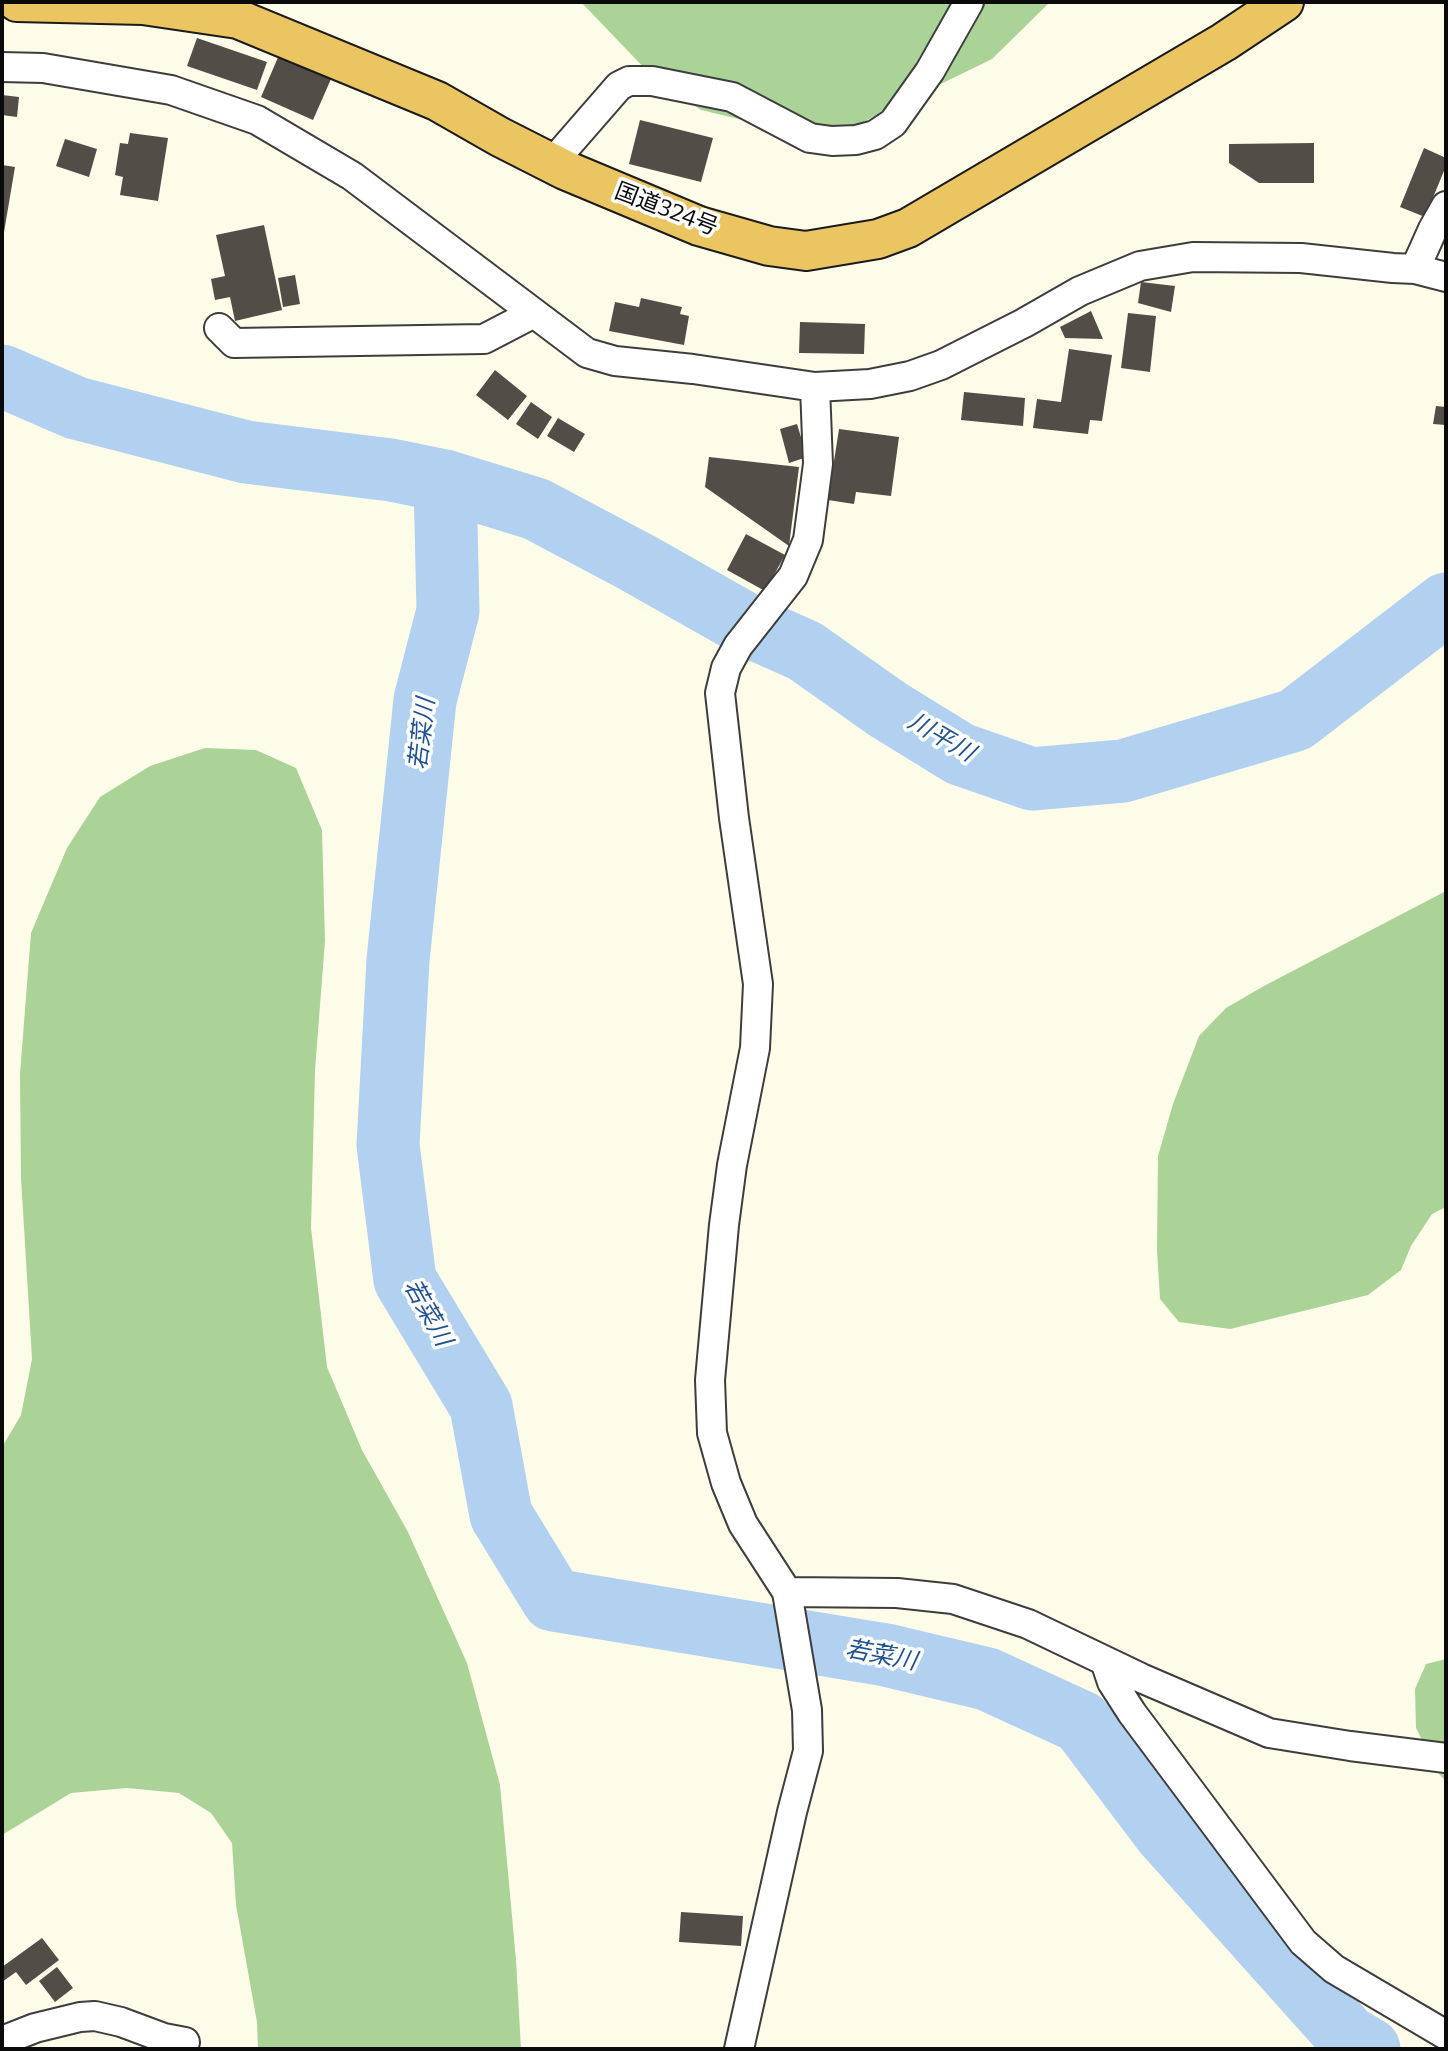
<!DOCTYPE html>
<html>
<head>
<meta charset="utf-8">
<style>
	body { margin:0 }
	#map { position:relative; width:1448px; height:2051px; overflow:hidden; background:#fdfce9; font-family:Bitter,serif }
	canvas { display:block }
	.frame { position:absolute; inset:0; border:4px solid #0a0a0a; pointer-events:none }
</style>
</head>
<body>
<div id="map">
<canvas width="1448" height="2051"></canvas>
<div class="frame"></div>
</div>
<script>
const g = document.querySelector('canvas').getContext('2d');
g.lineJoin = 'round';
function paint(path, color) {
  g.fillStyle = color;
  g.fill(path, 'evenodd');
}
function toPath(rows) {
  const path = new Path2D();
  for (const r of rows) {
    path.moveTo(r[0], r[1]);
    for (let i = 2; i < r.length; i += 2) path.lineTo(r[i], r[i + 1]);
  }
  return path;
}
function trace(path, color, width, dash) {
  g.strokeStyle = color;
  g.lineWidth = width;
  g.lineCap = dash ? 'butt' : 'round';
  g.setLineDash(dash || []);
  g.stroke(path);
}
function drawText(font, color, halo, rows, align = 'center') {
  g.font = font + ' Bitter,"Noto Sans JP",serif';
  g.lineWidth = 7;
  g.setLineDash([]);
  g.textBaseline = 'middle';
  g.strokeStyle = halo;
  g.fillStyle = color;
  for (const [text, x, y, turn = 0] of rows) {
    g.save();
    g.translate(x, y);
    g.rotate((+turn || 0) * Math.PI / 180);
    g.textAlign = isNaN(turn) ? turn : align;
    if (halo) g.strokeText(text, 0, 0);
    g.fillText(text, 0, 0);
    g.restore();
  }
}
const forest = toPath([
	[581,2,1050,2,992,59,859,124,810,136,701,110,650,74],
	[205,748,256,750,296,768,322,830,325,941,315,1070,311,1228,327,1367,362,1450,408,1532,467,1663,500,1785,516,1960,521,2049,258,2049,257,2022,236,1905,232,1843,211,1813,179,1793,127,1788,71,1793,2,1835,2,1447,21,1415,32,1359,21,1178,20,1074,31,933,67,848,100,797,150,766],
	[1446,891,1446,1207,1432,1214,1411,1246,1401,1270,1368,1295,1230,1329,1179,1322,1160,1299,1157,1250,1158,1156,1173,1104,1199,1036,1226,1008,1262,987],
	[1446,1659,1446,1781,1439,1774,1416,1728,1415,1689,1426,1664]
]);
const river = toPath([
	[2,376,76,408,246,452,391,470,445,481,536,509,636,562,749,626,805,651,887,709,960,754,1032,779,1123,771,1295,720,1446,604],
	[445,481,448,611,425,700,398,960,388,1145,405,1280,481,1406,501,1515,553,1600,886,1655,987,1679,1081,1722,1165,1833,1347,2036,1369,2049]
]);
const building = toPath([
	[197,38,267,62,257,90,187,66],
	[279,55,331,79,313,120,261,97],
	[2,95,19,97,17,117,2,115],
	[640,120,713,138,701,182,629,164],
	[130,133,168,138,158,201,120,195,123,177,115,175,120,143,128,144],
	[65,139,97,149,89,177,56,166],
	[1314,143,1314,183,1259,183,1229,163,1229,144],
	[1424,148,1446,158,1446,166,1425,217,1400,207],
	[2,165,15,167,3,238,2,237],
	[264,225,282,310,235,321,230,297,215,300,211,279,225,276,216,235],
	[295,275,300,304,283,307,278,278],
	[1141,282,1175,286,1171,312,1138,303],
	[641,298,682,307,680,314,689,316,684,345,609,331,615,302,639,307],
	[1091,311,1103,339,1065,338,1060,327],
	[1128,313,1156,316,1150,372,1121,368],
	[800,322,865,324,864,354,799,353],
	[1069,349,1112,355,1102,421,1090,420,1088,434,1033,428,1037,399,1061,402],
	[495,370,527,396,508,420,476,395],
	[964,392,1025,398,1023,426,961,420],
	[531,402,552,417,538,439,516,424],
	[1436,406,1446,407,1446,425,1433,424],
	[558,418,585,434,574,452,547,436],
	[797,424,807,457,789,463,780,429],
	[839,429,899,437,891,496,856,492,854,504,828,500],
	[709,457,799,467,789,546,705,487],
	[746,534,785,555,765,591,727,570],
	[681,1912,743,1916,741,1946,679,1942],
	[42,1938,59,1960,26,1985,16,1972,2,1982,2,1967],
	[57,1967,73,1988,55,2002,39,1981]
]);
const minor = toPath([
	[2,67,43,68,171,90,257,120,352,176,587,353,615,361,693,369,815,387,870,384,910,376,941,365,1024,323,1080,291,1140,266,1193,257,1301,258,1393,268,1415,269,1446,277],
	[552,163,619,86,629,81,652,81,732,97,810,138,832,141,856,140,875,135,893,123,930,71,969,2],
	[1415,269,1433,229,1446,206],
	[219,328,234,343,484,339,534,313],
	[787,1592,897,1593,953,1599,1028,1624,1141,1678,1269,1733,1350,1746,1446,1758],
	[1105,1661,1112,1682,1132,1713,1303,1942,1334,1969,1446,2035],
	[2,2041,35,2028,80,2017,95,2016,121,2022,164,2038,185,2042],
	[739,2049,792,1812,808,1751,807,1710,787,1592,743,1524,726,1483,712,1433,710,1380,724,1225,732,1165,755,1048,758,984,734,818,720,693,726,668,738,646,793,576,808,540,818,464,815,387]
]);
const trunk = toPath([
	[17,2,143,5,238,19,437,101,500,137,565,170,699,226,769,246,806,251,878,239,908,228,1224,42,1284,2]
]);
const streetNames = [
	["国道324号",666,210,21]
];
const waterNames = [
	["若菜川",423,734,-83],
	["川平川",941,738,30],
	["若菜川",427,1313,61],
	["若菜川",881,1656,11]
];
paint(forest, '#abd397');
trace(river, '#b2d1f0', 63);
paint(building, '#524d47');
trace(minor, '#3d3d3d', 32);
trace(trunk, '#1b1b1b', 42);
trace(minor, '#fff', 28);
trace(trunk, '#eac562', 38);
drawText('23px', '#0a0a0a', '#fff', streetNames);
drawText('italic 24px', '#1f5190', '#fff', waterNames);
</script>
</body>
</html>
